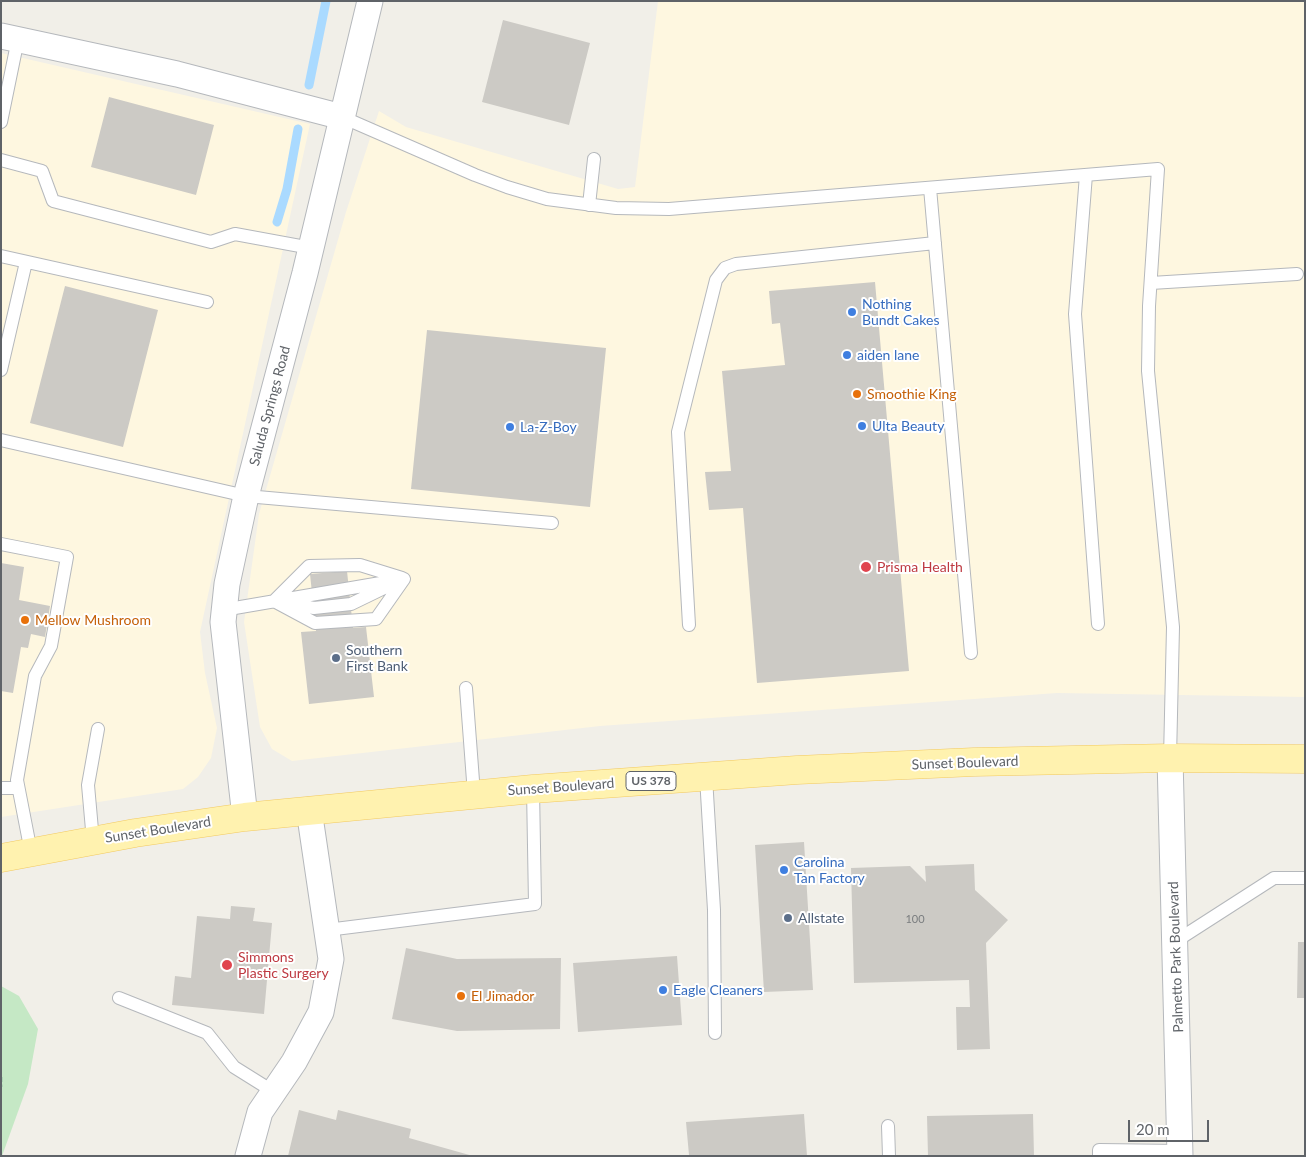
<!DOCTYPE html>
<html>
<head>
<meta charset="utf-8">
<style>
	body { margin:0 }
	#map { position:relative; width:1306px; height:1157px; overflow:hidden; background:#f1efe8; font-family:Lato,sans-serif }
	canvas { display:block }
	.frame { position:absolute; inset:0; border:2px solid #5f6368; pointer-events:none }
	.scale { position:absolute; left:1128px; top:1120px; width:81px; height:22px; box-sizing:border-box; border:2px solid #5f6368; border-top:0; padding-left:6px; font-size:15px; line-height:18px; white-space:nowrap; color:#5f6368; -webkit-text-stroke:4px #fff; paint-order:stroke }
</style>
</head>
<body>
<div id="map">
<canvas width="1306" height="1157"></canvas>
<div class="frame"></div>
<div class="scale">20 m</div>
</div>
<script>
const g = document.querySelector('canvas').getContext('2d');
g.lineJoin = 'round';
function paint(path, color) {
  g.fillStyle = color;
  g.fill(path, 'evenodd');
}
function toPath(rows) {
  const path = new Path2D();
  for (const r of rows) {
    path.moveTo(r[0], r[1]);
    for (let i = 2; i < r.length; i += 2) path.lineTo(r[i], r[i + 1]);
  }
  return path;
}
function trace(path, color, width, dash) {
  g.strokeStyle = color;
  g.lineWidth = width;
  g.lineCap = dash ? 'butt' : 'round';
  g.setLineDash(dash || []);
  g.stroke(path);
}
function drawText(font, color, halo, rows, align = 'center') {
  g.font = font + ' Lato,sans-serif';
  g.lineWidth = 4;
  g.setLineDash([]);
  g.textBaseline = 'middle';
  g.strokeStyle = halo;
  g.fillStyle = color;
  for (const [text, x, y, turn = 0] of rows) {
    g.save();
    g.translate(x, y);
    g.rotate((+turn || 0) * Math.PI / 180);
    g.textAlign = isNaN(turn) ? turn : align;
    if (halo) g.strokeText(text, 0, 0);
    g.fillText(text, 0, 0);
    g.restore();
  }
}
const commercial = toPath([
	[658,1,1305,1,1305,697,1057,693,600,726,292,761,272,749,260,727,244,622,259,514,346,212,379,111,406,127,618,189,635,187],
	[1,53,310,124,200,632,205,673,217,728,211,758,198,777,183,789,1,817]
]);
const green = toPath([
	[1,986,19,996,38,1029,28,1084,2,1156]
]);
const stream = toPath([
	[309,85,326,1],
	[277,222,287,189,298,129]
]);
const building = toPath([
	[503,20,590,43,569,125,482,102],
	[109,97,214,125,196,195,91,167],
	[875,282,909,671,757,683,743,508,709,510,705,472,731,471,722,371,785,365,780,323,772,324,769,291],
	[65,286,158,310,123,447,30,423],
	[427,330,606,348,590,507,411,489],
	[1,563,24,567,19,600,50,606,45,637,31,634,28,648,21,647,13,693,1,691],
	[347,571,353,628,366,627,374,697,309,704,301,632,316,631,310,574],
	[804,842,813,990,764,992,755,845],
	[974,864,975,890,1008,920,986,943,990,1049,957,1050,956,1007,970,1007,969,980,854,983,851,868,910,866,926,882,925,866],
	[231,906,255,908,253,921,272,923,264,1014,172,1005,175,976,191,978,197,916,230,919],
	[1298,942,1305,942,1305,998,1297,998],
	[406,948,457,959,561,958,560,1029,457,1031,392,1019],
	[677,956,682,1025,578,1032,573,963],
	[299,1110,336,1120,338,1110,411,1129,409,1138,473,1156,288,1156],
	[804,1114,807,1156,689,1155,686,1122],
	[1033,1114,1034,1156,928,1156,927,1116]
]);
const path = toPath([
	[1,1077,1,1087]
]);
const service = toPath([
	[342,117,475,175,507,187,547,199,616,208,669,209,1158,169,1149,306,1148,371,1173,627,1170,758],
	[1,122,18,39],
	[1,160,42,171,53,201,211,242,235,234,311,248],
	[1086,175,1075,314,1098,624],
	[930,188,971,653],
	[589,205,594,159],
	[1,256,207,302],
	[1151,283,1297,274],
	[1,370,26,262],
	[1,440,246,496,552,523],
	[1,544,67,557,51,646,35,676,17,780,31,852],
	[274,601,315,623,376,619,404,579],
	[274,601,309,566,360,565,402,578],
	[285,603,314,608,351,604,386,587],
	[223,610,404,579],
	[689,625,678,432,716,280,725,268,736,264,935,243],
	[466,688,474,794],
	[706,777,714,910,715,1033],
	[1,788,18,788],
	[93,841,88,785,98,729],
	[327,930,535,904,533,789],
	[1176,941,1274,878,1305,878],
	[119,998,207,1033,234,1067,274,1092],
	[888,1126,889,1156],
	[1099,1156,1099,1150,1180,1151]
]);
const minor = toPath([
	[1,36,177,74,342,117],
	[1170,758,1180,1156],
	[245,817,223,622,227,584,246,496,305,273,370,1],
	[248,1156,260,1112,294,1062,321,1012,331,959,309,810]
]);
const primary = toPath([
	[1,858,135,833,245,817,533,789,797,770,974,762,1170,758,1305,759]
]);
const markers = [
	[852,312,5,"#3f7fe0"],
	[847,355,5,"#3f7fe0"],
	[857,394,5,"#e8710a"],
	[862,426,5,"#3f7fe0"],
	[510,427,5,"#3f7fe0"],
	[866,567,6,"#e0444e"],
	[25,620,5,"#e8710a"],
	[336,658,5,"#5c6f8a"],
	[784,870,5,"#3f7fe0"],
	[788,918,5,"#5c6f8a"],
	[227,965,6,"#e0444e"],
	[663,990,5,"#3f7fe0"],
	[461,996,5,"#e8710a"]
];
const numberNames = [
	["100",915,919]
];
const shields = [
	[651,781,50]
];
const shieldNames = [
	["US 378",651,781]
];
const shopNames = [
	["Nothing",862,304],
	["Bundt Cakes",862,320],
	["aiden lane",857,355],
	["Ulta Beauty",872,426],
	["La-Z-Boy",520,427],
	["Carolina",794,862],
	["Tan Factory",794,878],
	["Eagle Cleaners",673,990]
];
const foodNames = [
	["Smoothie King",867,394],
	["Mellow Mushroom",35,620],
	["El Jimador",471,996]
];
const streetNames = [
	["Saluda Springs Road",270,406,-75],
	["Sunset Boulevard",965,763,-2],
	["Sunset Boulevard",561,787,-4],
	["Sunset Boulevard",158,830,-9],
	["Palmetto Park Boulevard",1176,957,-92]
];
const healthNames = [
	["Prisma Health",877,567],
	["Simmons",238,957],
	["Plastic Surgery",238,973]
];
const serviceNames = [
	["Southern",346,650],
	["First Bank",346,666],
	["Allstate",798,918]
];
paint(commercial, '#fef7e0');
paint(green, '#c5e8c5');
trace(stream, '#aadaff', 9);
paint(building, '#cccac5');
trace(service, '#b5b8bc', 14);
trace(minor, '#b5b8bc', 27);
trace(primary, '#f2c960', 29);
trace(path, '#9cc7a9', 3, [5, 2.5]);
trace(service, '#fff', 12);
trace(minor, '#fff', 25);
trace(primary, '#fff2af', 28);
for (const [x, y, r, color] of markers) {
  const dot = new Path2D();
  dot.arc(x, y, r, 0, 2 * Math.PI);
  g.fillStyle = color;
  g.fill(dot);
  trace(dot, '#fff', 2);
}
drawText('11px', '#7a7d7f', null, numberNames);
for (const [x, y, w] of shields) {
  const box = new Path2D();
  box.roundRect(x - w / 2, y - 9.5, w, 19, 4);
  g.fillStyle = '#fff';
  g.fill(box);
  trace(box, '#5f6368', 1);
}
drawText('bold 12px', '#5f6368', null, shieldNames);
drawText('14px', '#366cbe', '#fff', shopNames, 'left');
drawText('14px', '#c56008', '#fff', foodNames, 'left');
drawText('14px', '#5f6368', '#fff', streetNames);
drawText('14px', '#be3a42', '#fff', healthNames, 'left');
drawText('14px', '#4e5e75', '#fff', serviceNames, 'left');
</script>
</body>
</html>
